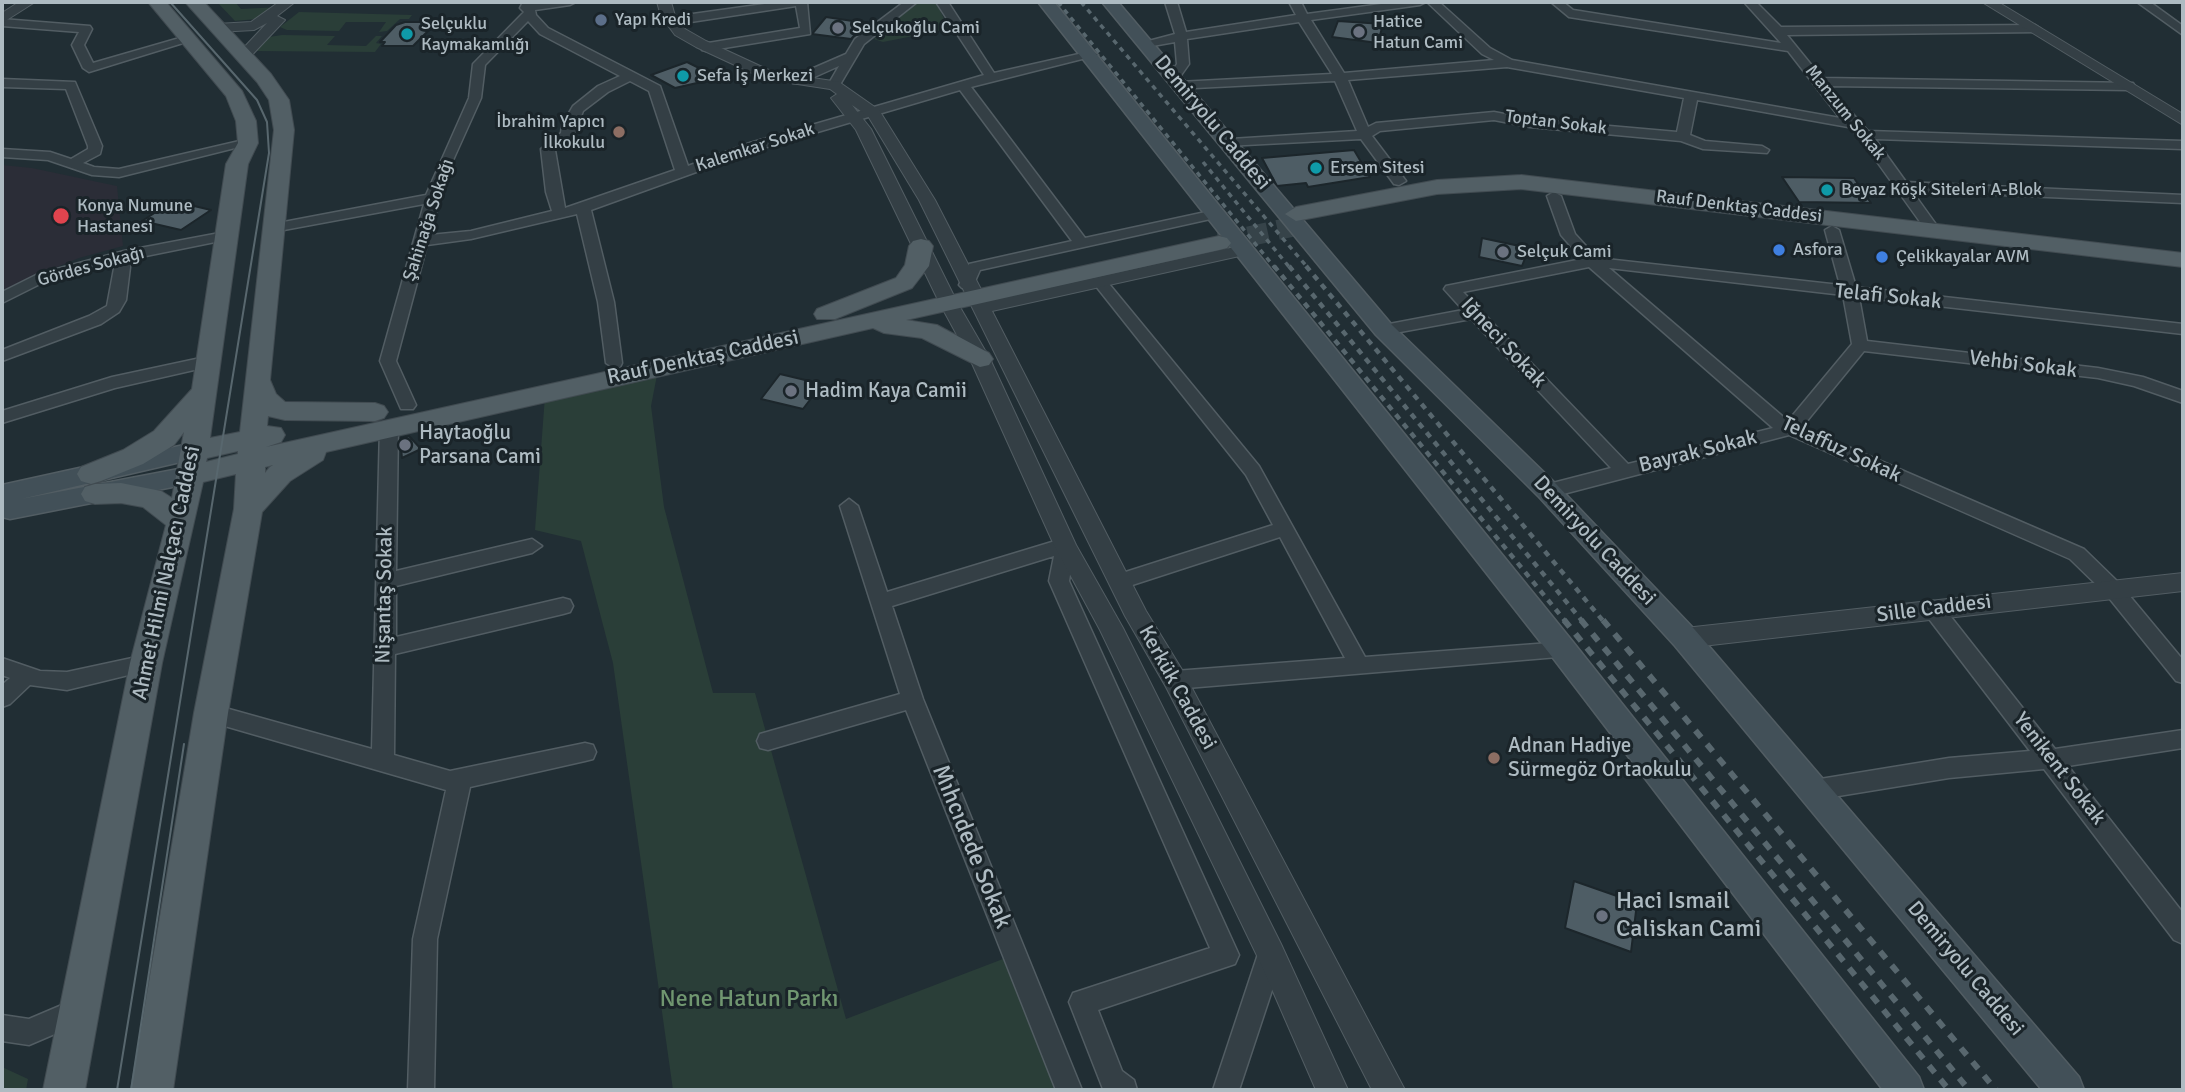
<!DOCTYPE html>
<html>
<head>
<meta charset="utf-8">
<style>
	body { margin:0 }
	#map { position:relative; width:2185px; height:1092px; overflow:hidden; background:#212e34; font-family:Signika,sans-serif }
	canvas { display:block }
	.frame { position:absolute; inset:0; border:4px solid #aebbc2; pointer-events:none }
</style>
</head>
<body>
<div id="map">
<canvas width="2185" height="1092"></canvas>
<div class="frame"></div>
</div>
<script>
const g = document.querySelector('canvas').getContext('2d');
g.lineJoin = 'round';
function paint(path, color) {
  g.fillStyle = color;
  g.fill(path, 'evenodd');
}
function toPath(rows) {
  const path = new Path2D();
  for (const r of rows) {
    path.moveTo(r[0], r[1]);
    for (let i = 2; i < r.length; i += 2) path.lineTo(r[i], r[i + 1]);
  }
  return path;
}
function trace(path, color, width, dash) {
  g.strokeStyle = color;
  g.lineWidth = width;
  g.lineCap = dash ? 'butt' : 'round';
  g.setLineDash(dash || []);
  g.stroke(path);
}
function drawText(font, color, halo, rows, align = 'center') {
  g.font = font + ' Signika,sans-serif';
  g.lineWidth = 6;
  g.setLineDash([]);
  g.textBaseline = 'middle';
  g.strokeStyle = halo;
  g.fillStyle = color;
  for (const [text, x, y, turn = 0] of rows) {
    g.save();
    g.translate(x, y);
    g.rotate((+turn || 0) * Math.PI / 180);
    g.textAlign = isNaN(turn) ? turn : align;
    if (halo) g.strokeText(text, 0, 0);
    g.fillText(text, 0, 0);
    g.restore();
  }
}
const medical = toPath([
	[2,165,32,168,117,186,123,246,79,258,18,283,2,299]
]);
const green = toPath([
	[217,2,235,2,241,9,280,7,267,18,235,21],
	[918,2,936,2,949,29,883,42,874,39],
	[299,12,412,15,409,19,400,19,387,31,379,32,386,22,346,22,339,31,287,30,280,27],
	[282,35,335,36,327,45,366,46,376,36,382,36,376,43,381,44,375,52,253,51,269,37],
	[657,375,651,406,664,507,713,693,755,693,846,1019,1003,959,1064,1090,673,1090,613,663,581,541,535,530,545,396],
	[2,1067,28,1079,26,1090,2,1090]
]);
const building = toPath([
	[826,17,866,23,851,39,812,34,826,17],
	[1338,21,1383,24,1378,43,1332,37,1338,21],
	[405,22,431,22,428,25,434,25,413,46,382,46,385,42,380,42,396,25,405,22],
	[687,62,719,78,675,88,651,75,687,62],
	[1354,150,1370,177,1308,187,1306,183,1277,186,1262,158,1354,150],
	[1782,177,1854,178,1871,203,1799,202,1782,177],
	[173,201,211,210,181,230,142,221,173,201],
	[1482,238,1529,248,1522,266,1479,257,1482,238],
	[780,374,822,384,803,409,761,399,780,374],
	[409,436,421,449,402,458,400,438,409,436],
	[1574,881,1637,903,1631,952,1565,928,1574,881]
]);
const primaryTunnel = toPath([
	[1219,243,1305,224]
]);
const minor = toPath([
	[523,2,576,2,570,5,535,10,536,15,548,28,660,86,688,166,750,143,984,75,936,2,948,2,994,73,1092,51,1098,55,971,87,1085,238,1215,210,1222,214,1215,218,980,270,972,288,962,288,959,285,969,264,1072,241,960,90,760,149,591,210,614,302,622,363,620,367,614,368,606,363,598,302,577,214,471,239,427,245,396,361,416,405,413,409,401,409,380,361,424,204,273,232,266,228,273,224,426,195,469,98,473,64,524,12,520,8,523,2],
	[528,21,540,34,620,76,598,86,573,106,562,125,561,133,541,149,546,192,552,211,471,231,430,235,445,178,481,98,485,65,528,21],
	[630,81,649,91,675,170,565,208,555,150,573,138,583,111,608,92,630,81],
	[779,2,807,2,810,34,706,51,702,50,702,44,800,28,796,6,671,25,665,21,671,17,779,2],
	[904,2,917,2,864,44,838,88,828,85,839,66,801,83,793,83,793,77,846,54,855,39,904,2],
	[1165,2,1177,2,1186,32,1296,15,1289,2,1301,2,1307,14,1396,2,1426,2,1420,5,1311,20,1344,73,1494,60,1482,54,1427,2,1439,2,1490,48,1512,60,1840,118,1788,51,1569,17,1551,2,1563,2,1573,10,1781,43,1744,2,1756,2,1781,27,2035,25,2041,29,2039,32,1787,35,1822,78,2133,83,2135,86,2129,90,1828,86,1868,131,2183,141,2183,149,1875,139,1906,182,2183,195,2183,203,1912,191,1940,230,1933,234,1928,233,1860,138,1848,127,1697,100,1690,135,1705,141,1762,146,1769,150,1767,153,1703,149,1681,141,1530,127,1494,120,1380,131,1372,136,1406,181,1399,185,1394,184,1361,139,1226,146,1226,140,1231,139,1357,131,1335,81,1175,89,1173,86,1179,82,1332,74,1299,22,1187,39,1189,64,1177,81,1169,81,1167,78,1177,64,1175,42,1147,47,1141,43,1175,34,1165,2],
	[1507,67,1684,98,1677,132,1530,119,1494,112,1376,123,1368,127,1348,80,1507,67],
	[2137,2,2150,2,2183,26,2183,35,2137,2],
	[2,19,90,26,92,29,84,45,93,63,190,35,196,39,89,72,83,68,72,45,79,32,2,26,2,19],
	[2,79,75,82,102,146,100,154,83,163,94,167,119,169,248,139,255,143,119,177,92,175,48,160,2,157,2,149,50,152,71,159,88,149,88,146,66,89,2,87,2,79],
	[1554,192,1561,196,1575,234,1597,258,1840,285,1825,230,1832,226,1839,230,1856,287,2183,324,2183,334,1859,297,1867,341,2098,368,2143,377,2183,391,2183,403,2134,386,2098,378,1864,351,1802,427,2084,549,2119,583,2183,660,2183,683,2176,681,2105,593,2070,559,1789,435,1548,498,1541,496,1539,491,1541,486,1611,468,1471,319,1384,335,1376,330,1384,325,1463,310,1444,289,1446,286,1582,259,1561,235,1547,196,1554,192],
	[1589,267,1773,428,1628,464,1463,292,1589,267],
	[1609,268,1843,295,1852,344,1788,421,1609,268],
	[225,232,232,236,230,239,131,259,126,300,119,312,101,324,2,361,2,350,89,316,107,306,115,263,48,280,2,303,2,292,38,274,124,251,225,232],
	[1100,277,1105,279,1259,466,1365,657,1563,642,1570,644,1573,650,1570,656,1175,689,1168,686,1164,680,1168,674,1175,671,1345,658,1280,537,1120,589,1113,586,1110,581,1113,576,1273,525,1246,475,1095,285,1095,279,1100,277],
	[210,356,218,361,216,365,115,388,2,423,2,411,112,377,210,356],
	[389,421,398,427,396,571,532,539,542,546,532,553,396,586,396,637,563,598,570,600,573,606,570,612,563,614,395,654,394,755,450,771,585,743,593,745,596,752,593,759,585,761,470,787,437,939,434,1090,408,1090,413,939,446,790,211,722,203,719,200,713,203,707,211,704,372,749,380,427,389,421],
	[849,499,858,506,887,592,1065,538,1075,545,1069,581,1239,955,1235,964,1226,967,1098,1010,1122,1071,1134,1080,1137,1090,1103,1089,1069,1002,1073,993,1210,948,1049,581,1054,556,892,606,923,699,1082,1090,1056,1090,906,710,768,750,760,748,757,741,760,734,900,694,840,506,849,499],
	[1933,601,1940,603,2055,749,2183,730,2183,748,2068,766,2183,913,2183,944,2174,940,2044,769,1949,778,1814,800,1806,797,1803,790,1806,783,1814,780,1949,758,2030,751,1926,615,1923,609,1926,603,1933,601],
	[146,655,153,657,156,663,153,669,67,690,30,685,10,704,2,707,2,685,10,678,2,675,2,658,40,671,67,672,146,655],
	[1271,942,1280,945,1284,954,1239,1090,1213,1090,1258,954,1262,945,1271,942],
	[69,1002,78,1006,85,1015,89,1024,85,1033,76,1037,64,1030,29,1045,2,1041,2,1015,29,1019,69,1002]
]);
const tertiary = toPath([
	[19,2,35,2,2,23,2,13,19,2],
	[279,2,295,2,277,16,285,20,249,58,244,59,237,55,267,23,254,30,217,32,210,28,217,24,251,22,279,2],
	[657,2,671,2,675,16,685,29,706,41,773,72,839,82,879,110,935,200,987,301,1244,245,1253,250,1244,255,992,311,1146,611,1184,673,1405,1090,1372,1090,1166,687,1125,616,919,200,868,116,852,105,871,129,957,302,990,359,1076,545,1123,628,1281,944,1348,1090,1316,1090,1261,964,1100,630,1054,545,970,359,939,302,856,130,831,98,837,94,830,89,765,79,696,47,675,35,661,16,657,2],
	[1982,2,1998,2,2183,114,2183,125,1982,2],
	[2183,573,2183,591,1685,648,1676,645,1673,638,1676,631,1685,628,2183,573]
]);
const secondary = toPath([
	[1038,2,1054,2,1573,642,1919,1077,1924,1090,1883,1090,1553,658,1038,2],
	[1102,2,1118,2,1392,325,1557,485,1695,630,2079,1077,2084,1090,2042,1090,1675,646,1539,497,1376,335,1102,2],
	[193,443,202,445,205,451,202,457,21,499,189,467,198,470,201,476,198,482,10,519,2,517,2,485,193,443]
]);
const primary = toPath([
	[148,2,166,2,242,91,256,121,258,143,248,164,210,438,240,432,274,130,269,100,257,82,185,2,204,2,271,74,289,100,294,130,270,380,276,394,285,402,375,403,384,406,388,412,384,418,375,421,285,420,268,416,267,426,281,428,285,435,281,442,266,447,1219,236,1227,238,1231,243,1227,248,1219,250,906,320,937,325,989,353,993,359,989,365,980,367,922,338,884,333,873,328,326,452,323,460,290,481,262,512,228,713,173,1090,131,1090,194,713,234,509,236,474,203,482,162,663,85,1090,43,1090,130,663,166,525,143,507,121,503,95,504,85,501,81,494,85,487,95,484,121,483,161,491,172,498,184,432,174,445,143,464,101,481,91,484,81,481,77,474,81,467,123,450,154,431,192,389,226,164,238,143,236,121,226,96,148,2],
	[238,451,238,454,206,462,207,458,238,451],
	[273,465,270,467,265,473,265,467,273,465],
	[1521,175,2183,253,2183,267,1521,189,1437,194,1296,221,1285,214,1296,207,1437,180,1521,175],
	[921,239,929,241,933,246,929,266,912,288,835,319,817,319,814,314,817,309,896,278,905,265,909,246,913,241,921,239]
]);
const tram = toPath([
	[117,1090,269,153,267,122,257,100,170,2],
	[131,1090,184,744]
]);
const railFar2 = toPath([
	[1058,2,1275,268],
	[1081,2,1308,268],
	[1203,162,1290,268]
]);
const railFar1 = toPath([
	[1274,266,1566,622],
	[1289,266,1583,622],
	[1306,266,1604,622]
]);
const rail = toPath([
	[1564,620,1949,1090],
	[1581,620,1969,1090],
	[1603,620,1996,1090]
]);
const markers = [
	[601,20,7,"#5c6f8a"],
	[838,28,7,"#6b7280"],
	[1359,32,7,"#6b7280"],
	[407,34,7,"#0f9aa8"],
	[683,76,7,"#0f9aa8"],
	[619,132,7,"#8d6e63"],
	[1316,168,7,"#0f9aa8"],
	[1827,190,7,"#0f9aa8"],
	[61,216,9,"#e0444e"],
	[1779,250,7,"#3f7fe0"],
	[1503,252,7,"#6b7280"],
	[1882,257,7,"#3f7fe0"],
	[791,391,7,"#6b7280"],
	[405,445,7,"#6b7280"],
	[1494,758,7,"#8d6e63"],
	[1602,916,7,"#6b7280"]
];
const farPoinames = [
	["Yapı Kredi",615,20],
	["Hatice",1373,22],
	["Hatun Cami",1373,43],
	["Selçuklu",421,24],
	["Kaymakamlığı",421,45],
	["Selçukoğlu Cami",852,28],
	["Sefa İş Merkezi",697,76],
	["İbrahim Yapıcı",605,122,"right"],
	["İlkokulu",605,143,"right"],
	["Ersem Sitesi",1330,168],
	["Beyaz Köşk Siteleri A-Blok",1841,190],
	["Konya Numune",77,206],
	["Hastanesi",77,227],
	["Asfora",1793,250],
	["Selçuk Cami",1517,252],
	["Çelikkayalar AVM",1896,257]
];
const farStreetnames = [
	["Manzum Sokak",1845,113,51],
	["Toptan Sokak",1556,123,7],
	["Kalemkar Sokak",755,148,-18],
	["Rauf Denktaş Caddesi",1739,207,7],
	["Şahinağa Sokağı",429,220,-72],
	["Gördes Sokağı",91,267,-15]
];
const streetNames = [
	["Demiryolu Caddesi",1212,123,50],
	["Telafi Sokak",1888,297,6],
	["Iğneci Sokak",1503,343,47],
	["Rauf Denktaş Caddesi",703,358,-12],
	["Vehbi Sokak",2023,365,7],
	["Telaffuz Sokak",1841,450,25],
	["Bayrak Sokak",1698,452,-14],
	["Demiryolu Caddesi",1594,541,47],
	["Ahmet Hilmi Nalçacı Caddesi",167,573,-78],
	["Nişantaş Sokak",385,595,-89],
	["Sille Caddesi",1934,609,-7],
	["Kerkük Caddesi",1177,688,61],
	["Yenikent Sokak",2059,769,52],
	["Demiryolu Caddesi",1965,969,50]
];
const poiNames = [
	["Hadim Kaya Camii",805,391],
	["Haytaoğlu",419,433],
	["Parsana Cami",419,457],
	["Adnan Hadiye",1508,746],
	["Sürmegöz Ortaokulu",1508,770]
];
const nearStreetnames = [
	["Mıhcıdede Sokak",971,847,68]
];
const nearPoinames = [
	["Haci Ismail",1616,902],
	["Caliskan Cami",1616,930]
];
const nearParknames = [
	["Nene Hatun Parkı",749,1000]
];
paint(medical, '#2b2d37');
paint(green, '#2a3e38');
paint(building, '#4e5d65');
trace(building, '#1c262b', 2);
trace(primaryTunnel, '#364349', 20, [20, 10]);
trace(minor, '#525d63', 3);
trace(tertiary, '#525d63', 2);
trace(secondary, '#525d63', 3);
trace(primary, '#414b51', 2);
paint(minor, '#343f45');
paint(tertiary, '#343f45');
paint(secondary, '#425058');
paint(primary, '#525f65');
trace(tram, '#58676e', 2);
trace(railFar2, '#58676e', 3.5, [5, 5]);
trace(railFar1, '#58676e', 4.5, [6, 6]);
trace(rail, '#58676e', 6, [9, 9]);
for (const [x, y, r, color] of markers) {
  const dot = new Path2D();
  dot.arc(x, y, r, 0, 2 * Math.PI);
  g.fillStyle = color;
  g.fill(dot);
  trace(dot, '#1a2429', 2.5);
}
drawText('18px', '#aebbc2', '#1a2429', farPoinames, 'left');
drawText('18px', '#aebbc2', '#1a2429', farStreetnames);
drawText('21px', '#aebbc2', '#1a2429', streetNames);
drawText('21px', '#aebbc2', '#1a2429', poiNames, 'left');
drawText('24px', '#aebbc2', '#1a2429', nearStreetnames);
drawText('24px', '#aebbc2', '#1a2429', nearPoinames, 'left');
drawText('24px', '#709670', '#1a2429', nearParknames);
</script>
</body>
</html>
